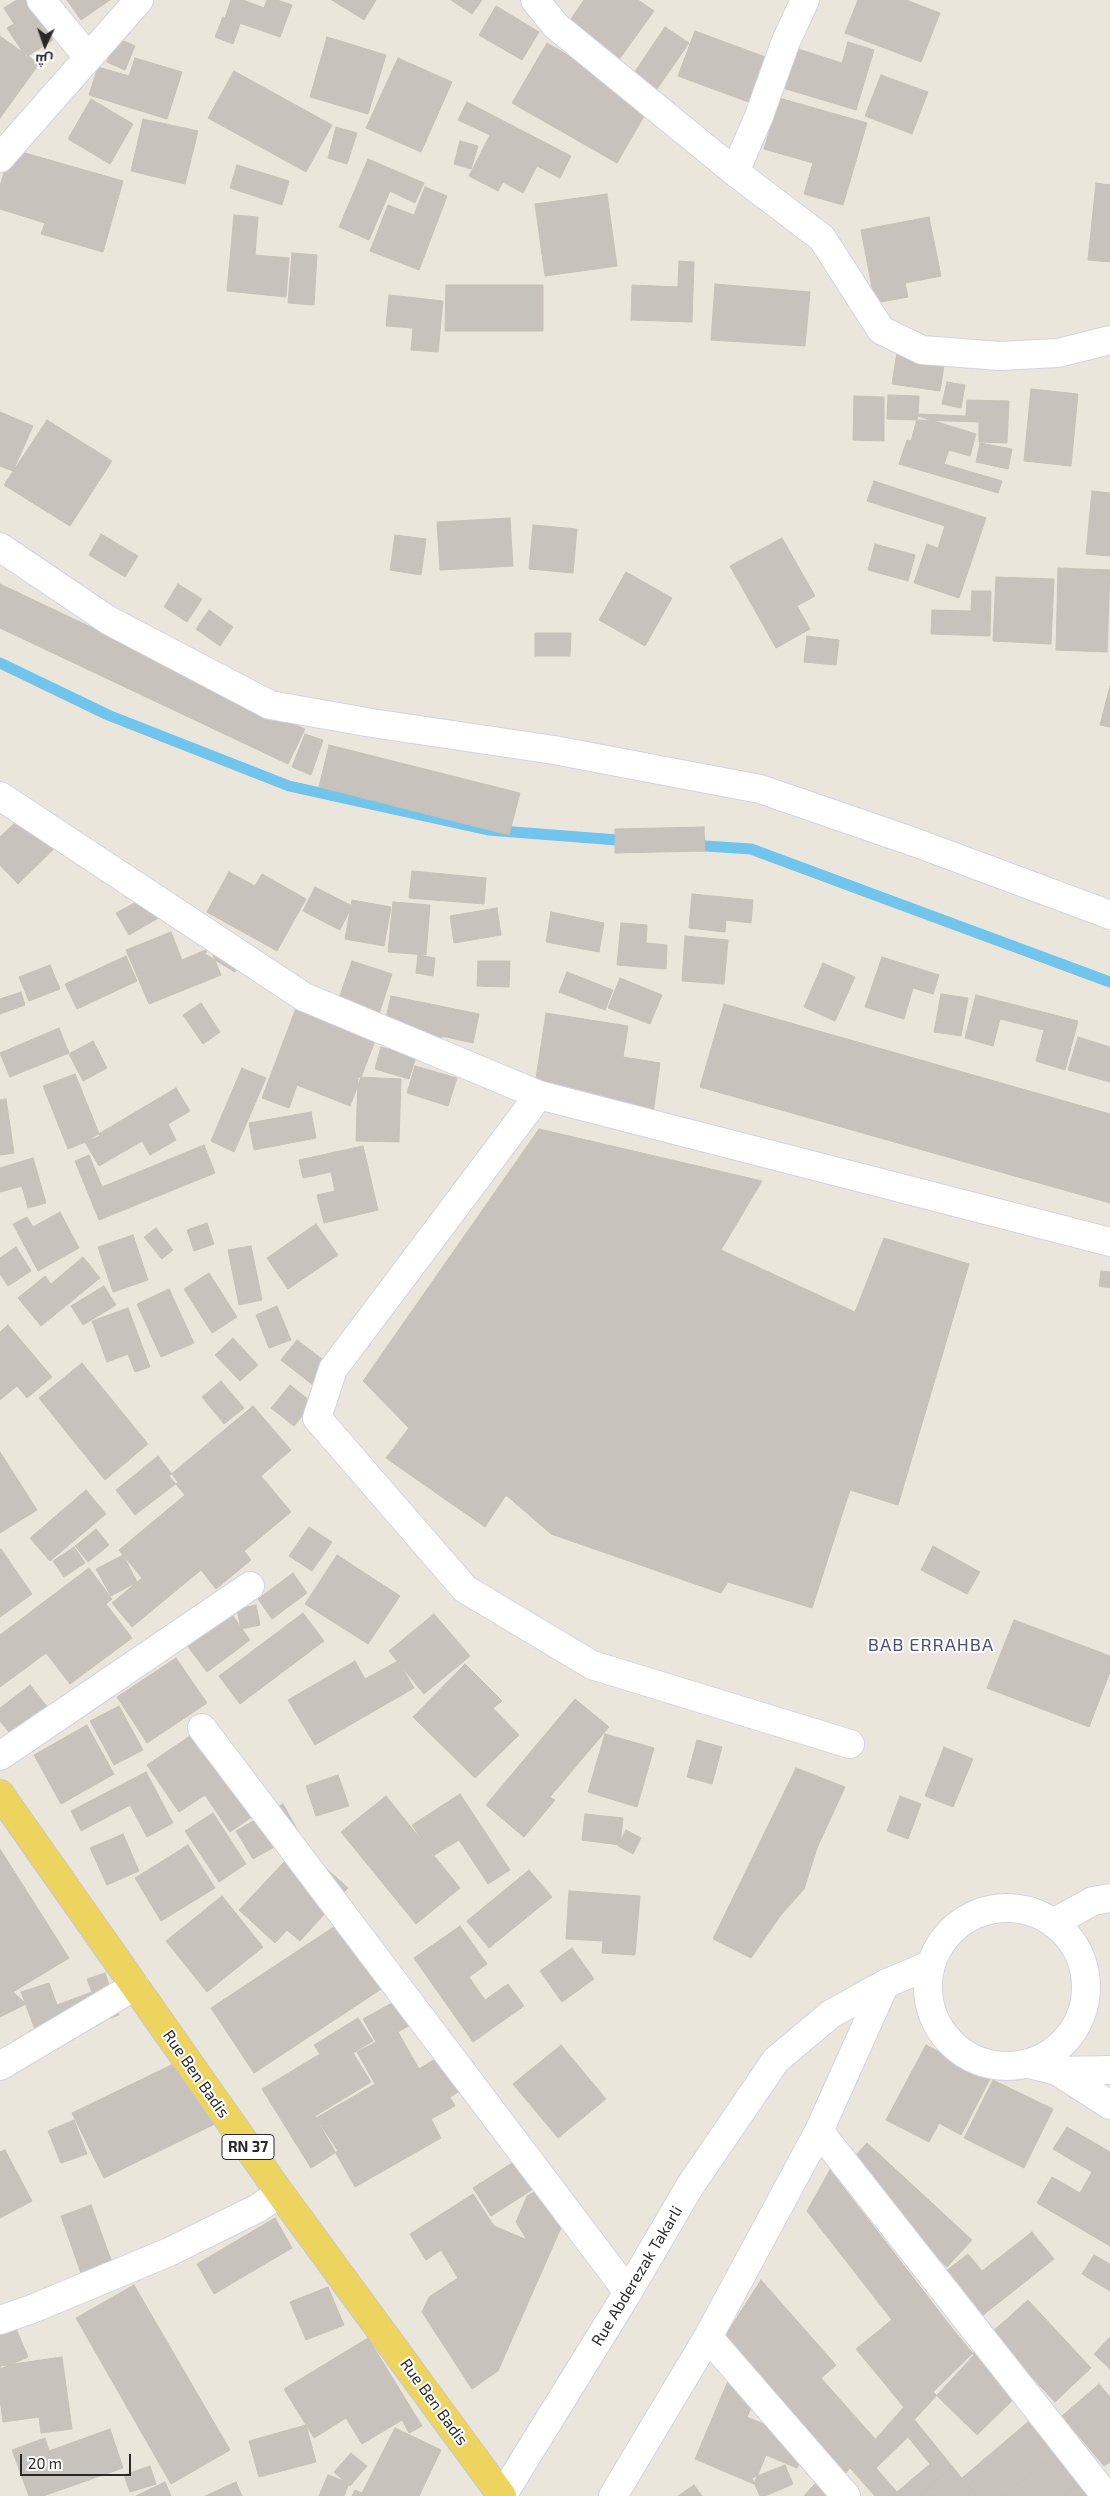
<!DOCTYPE html>
<html>
<head>
<meta charset="utf-8">
<style>
	body { margin:0 }
	#map { position:relative; width:1110px; height:2496px; overflow:hidden; background:#ebe6dc; font-family:"Exo 2",Cairo,sans-serif }
	canvas { display:block }
	.north { position:absolute; left:20px; top:20px; width:50px; height:50px; -webkit-text-stroke:4px #fff; paint-order:stroke; rotate:183deg; font-size:14px; font-weight:700; line-height:20px; text-align:center; color:#292929 }
	.north::after { content:''; display:block; margin:auto; width:18px; height:22px; background:#292929; clip-path:polygon(50% 0,100% 100%,50% 72%,0 100%) }
	.scale { position:absolute; left:20px; top:2454px; width:111px; height:22px; box-sizing:border-box; border:2px solid #292929; border-top:0; padding-left:6px; font-size:15px; line-height:18px; white-space:nowrap; color:#292929; -webkit-text-stroke:4px #fff; paint-order:stroke }
</style>
</head>
<body>
<div id="map">
<canvas width="1110" height="2496"></canvas>
<div class="north">ش</div>
<div class="scale">20 m</div>
</div>
<script>
const g = document.querySelector('canvas').getContext('2d');
g.lineJoin = 'round';
function toPath(rows) {
  const path = new Path2D();
  for (const r of rows) {
    if (r.length === 3) {
      path.moveTo(r[0] + r[2], r[1]);
      path.arc(r[0], r[1], r[2], 0, 2 * Math.PI);
      continue;
    }
    path.moveTo(r[0], r[1]);
    for (let i = 2; i < r.length; i += 2) path.lineTo(r[i], r[i + 1]);
  }
  return path;
}
function trace(path, color, width, dash) {
  g.strokeStyle = color;
  g.lineWidth = width;
  g.lineCap = dash ? 'butt' : 'round';
  g.setLineDash(dash || []);
  g.stroke(path);
}
function paint(path, color) {
  g.fillStyle = color;
  g.fill(path, 'evenodd');
}
function drawText(font, color, halo, rows, align = 'center') {
  g.font = font + ' "Exo 2",sans-serif';
  g.lineWidth = 4;
  g.setLineDash([]);
  g.textBaseline = 'middle';
  g.strokeStyle = halo;
  g.fillStyle = color;
  for (const [text, x, y, turn = 0] of rows) {
    g.save();
    g.translate(x, y);
    g.rotate((+turn || 0) * Math.PI / 180);
    g.textAlign = isNaN(turn) ? turn : align;
    if (halo) g.strokeText(text, 0, 0);
    g.fillText(text, 0, 0);
    g.restore();
  }
}
const stream = toPath([
	[0,663,108,715,289,786,488,830,630,841],
	[691,845,751,849,1110,982]
]);
const building = toPath([
	[17,0,27,0,53,40,26,57,7,28,14,24,4,8,17,0],
	[67,0,110,0,81,20,67,0],
	[231,0,243,0,264,8,267,0,277,0,292,5,280,37,225,18,231,0],
	[332,0,376,0,364,20,332,0],
	[451,0,482,0,472,14,451,0],
	[584,0,638,0,654,11,618,61,567,25,584,0],
	[858,0,906,0,940,13,921,62,845,33,858,0],
	[496,6,539,32,522,60,479,35,496,6],
	[223,17,240,24,233,44,215,37,223,17],
	[665,27,689,43,655,92,632,76,665,27],
	[695,31,768,58,751,103,678,76,695,31],
	[0,36,39,64,0,118,0,36],
	[327,37,386,55,368,114,310,97,327,37],
	[117,38,135,46,125,70,107,62,117,38],
	[848,42,874,50,856,110,783,88,795,48,842,63,848,42],
	[547,43,651,104,617,163,512,103,547,43],
	[135,58,182,72,167,119,89,95,98,67,129,76,135,58],
	[398,58,452,82,421,152,366,128,398,58],
	[234,71,332,125,306,172,208,118,234,71],
	[881,75,928,92,912,134,865,116,881,75],
	[779,98,867,123,843,205,804,194,813,163,764,149,779,98],
	[91,99,133,124,110,164,68,139,91,99],
	[467,102,571,156,560,178,537,166,523,193,503,182,498,191,469,176,490,135,458,120,467,102],
	[143,119,198,131,185,184,131,171,143,119],
	[336,127,357,133,347,164,328,158,336,127],
	[460,141,478,146,471,169,454,164,460,141],
	[11,149,123,181,103,252,41,234,45,223,0,209,0,186,11,149],
	[368,159,424,183,415,203,390,191,369,240,339,227,368,159],
	[237,165,289,181,282,205,230,188,237,165],
	[1096,183,1110,185,1110,262,1088,260,1096,183],
	[425,187,447,196,419,270,370,251,388,205,414,215,425,187],
	[607,194,617,266,545,276,535,204,607,194],
	[234,215,258,217,255,255,289,258,286,297,227,291,234,215],
	[929,217,941,276,905,283,908,297,875,303,861,230,929,217],
	[292,253,317,255,314,305,288,303,292,253],
	[679,261,694,262,692,322,631,320,632,285,678,287,679,261],
	[715,284,810,292,805,346,711,340,715,284],
	[446,285,543,285,543,331,445,331,446,285],
	[389,295,443,301,438,352,411,350,413,328,386,326,389,295],
	[897,352,945,359,940,391,892,384,897,352],
	[947,382,965,385,961,408,942,404,947,382],
	[1031,389,1078,394,1071,466,1024,461,1031,389],
	[888,395,919,396,918,414,966,416,967,400,1009,401,1007,443,979,442,979,422,887,419,888,395],
	[854,396,884,397,884,441,853,440,854,396],
	[0,412,33,426,13,471,0,466,0,412],
	[918,416,976,434,970,456,949,450,944,464,1002,481,998,493,899,464,907,440,911,441,918,416],
	[47,420,112,461,70,526,4,485,47,420],
	[980,443,1012,449,1008,469,976,462,980,443],
	[874,481,986,518,959,598,914,583,927,544,938,548,945,526,867,501,874,481],
	[1092,491,1110,493,1110,556,1086,554,1092,491],
	[510,518,513,566,440,570,437,522,510,518],
	[533,525,577,529,573,573,529,569,533,525],
	[101,534,138,556,125,577,89,555,101,534],
	[395,535,426,539,421,575,390,570,395,535],
	[782,538,815,596,797,606,810,629,776,648,730,566,782,538],
	[875,544,915,555,908,581,868,570,875,544],
	[1058,568,1110,570,1107,652,1056,650,1058,568],
	[626,572,672,598,645,646,599,620,626,572],
	[996,577,1054,579,1051,644,993,641,996,577],
	[0,584,305,729,288,764,0,628,0,584],
	[178,584,202,599,187,622,164,607,178,584],
	[972,591,991,591,990,636,931,634,932,610,971,611,972,591],
	[209,610,233,627,220,646,196,629,209,610],
	[535,633,571,633,570,656,535,656,535,633],
	[807,636,839,640,836,665,804,662,807,636],
	[1110,686,1110,727,1100,725,1110,686],
	[305,734,323,740,311,775,292,767,305,734],
	[329,745,520,793,509,835,319,787,329,745],
	[19,819,68,835,18,884,0,865,0,837,19,819],
	[704,827,705,851,615,853,615,829,704,827],
	[412,871,486,878,484,904,409,898,412,871],
	[229,872,255,886,262,874,306,899,277,951,207,912,229,872],
	[315,887,352,906,340,930,303,911,315,887],
	[157,891,169,912,129,935,116,913,157,891],
	[692,894,753,900,751,923,726,920,725,932,689,928,692,894],
	[352,900,391,907,384,946,345,939,352,900],
	[393,902,430,905,426,955,388,952,393,902],
	[497,908,501,935,454,943,450,916,497,908],
	[551,912,604,923,599,952,546,942,551,912],
	[621,923,647,925,646,943,667,945,666,969,617,965,621,923],
	[171,932,182,960,210,948,221,975,149,1004,126,950,171,932],
	[685,936,728,940,724,984,682,981,685,936],
	[215,937,245,956,235,972,205,954,215,937],
	[418,955,435,958,433,976,416,973,418,955],
	[126,956,137,981,77,1009,65,984,126,956],
	[882,957,939,975,933,994,913,988,904,1019,865,1007,882,957],
	[352,961,392,974,379,1014,338,1001,352,961],
	[478,961,510,961,509,987,477,986,478,961],
	[823,963,855,977,835,1021,804,1007,823,963],
	[50,965,60,989,29,1001,19,977,50,965],
	[567,972,613,990,605,1010,559,992,567,972],
	[620,978,662,995,650,1024,608,1008,620,978],
	[21,992,25,1005,0,1014,0,999,21,992],
	[941,994,968,998,961,1036,934,1032,941,994],
	[976,995,1078,1021,1065,1070,1036,1061,1044,1030,1000,1019,993,1046,965,1038,976,995],
	[391,996,479,1014,473,1043,442,1036,441,1039,384,1027,391,996],
	[201,1003,220,1032,203,1044,183,1015,201,1003],
	[298,1003,378,1033,350,1106,297,1085,289,1108,262,1098,298,1003],
	[724,1004,1110,1114,1110,1203,700,1087,724,1004],
	[546,1013,628,1026,623,1057,660,1063,653,1114,535,1085,546,1013],
	[59,1028,69,1053,10,1077,0,1053,59,1028],
	[1078,1037,1110,1047,1110,1082,1068,1070,1078,1037],
	[93,1041,107,1068,83,1081,69,1054,93,1041],
	[381,1047,416,1057,409,1079,375,1069,381,1047],
	[415,1066,457,1078,448,1106,407,1093,415,1066],
	[242,1068,266,1078,234,1152,211,1141,242,1068],
	[75,1074,100,1136,68,1149,43,1086,75,1074],
	[358,1077,401,1079,399,1142,356,1141,358,1077],
	[176,1088,190,1111,168,1124,176,1140,150,1155,142,1141,99,1166,85,1142,176,1088],
	[6,1099,14,1153,0,1155,0,1100,6,1099],
	[311,1112,316,1138,254,1150,249,1123,311,1112],
	[539,1129,762,1181,721,1250,855,1312,884,1238,969,1264,898,1505,850,1490,812,1608,728,1582,721,1593,551,1534,506,1495,485,1527,386,1458,409,1428,363,1381,539,1129],
	[204,1145,215,1173,99,1220,75,1161,89,1155,102,1187,204,1145],
	[363,1146,378,1210,324,1223,317,1195,335,1191,331,1172,303,1178,299,1160,363,1146],
	[33,1158,46,1203,28,1208,22,1186,0,1192,0,1168,33,1158],
	[60,1212,79,1248,38,1271,13,1224,27,1217,33,1227,60,1212],
	[207,1223,214,1244,194,1251,187,1230,207,1223],
	[316,1224,338,1255,288,1289,267,1258,316,1224],
	[156,1228,173,1250,162,1259,144,1237,156,1228],
	[133,1235,148,1280,113,1292,98,1247,133,1235],
	[251,1246,262,1300,239,1305,228,1250,251,1246],
	[16,1247,31,1271,8,1286,0,1274,0,1258,16,1247],
	[83,1257,100,1278,41,1326,18,1298,45,1276,51,1284,83,1257],
	[1101,1271,1110,1272,1110,1288,1099,1286,1101,1271],
	[209,1273,237,1317,212,1333,184,1289,209,1273],
	[104,1286,116,1305,83,1325,71,1306,104,1286],
	[169,1289,194,1343,161,1357,137,1304,169,1289],
	[277,1306,291,1340,269,1348,256,1315,277,1306],
	[128,1308,150,1367,135,1372,128,1354,107,1362,92,1321,128,1308],
	[8,1325,52,1377,27,1398,17,1386,0,1400,0,1332,8,1325],
	[233,1338,258,1365,240,1381,215,1355,233,1338],
	[297,1340,330,1365,314,1386,281,1360,297,1340],
	[82,1363,148,1444,105,1480,39,1398,82,1363],
	[221,1381,244,1408,224,1424,202,1397,221,1381],
	[290,1385,313,1403,294,1426,271,1408,290,1385],
	[253,1406,291,1450,261,1476,291,1512,244,1551,251,1560,216,1589,201,1570,132,1627,112,1603,142,1578,119,1550,185,1495,169,1476,253,1406],
	[0,1452,37,1510,0,1533,0,1452],
	[158,1456,178,1482,135,1515,116,1490,158,1456],
	[86,1490,106,1514,50,1561,30,1538,86,1490],
	[309,1527,332,1542,312,1571,289,1556,309,1527],
	[96,1529,109,1545,88,1562,75,1546,96,1529],
	[933,1546,980,1572,967,1594,921,1570,933,1546],
	[74,1547,85,1563,64,1577,53,1561,74,1547],
	[1,1549,32,1594,0,1617,0,1550,1,1549],
	[123,1555,137,1582,111,1596,96,1569,123,1555],
	[337,1555,400,1596,368,1644,305,1604,337,1555],
	[89,1568,112,1599,106,1604,132,1638,70,1684,46,1653,0,1687,0,1635,89,1568],
	[293,1573,307,1593,272,1619,258,1599,293,1573],
	[256,1605,260,1625,241,1629,237,1609,256,1605],
	[230,1612,250,1640,207,1672,186,1644,230,1612],
	[303,1613,324,1641,240,1704,219,1676,303,1613],
	[434,1614,470,1656,424,1694,389,1651,434,1614],
	[1014,1620,1110,1656,1110,1672,1089,1727,987,1688,1014,1620],
	[176,1658,207,1703,147,1743,117,1697,176,1658],
	[355,1661,365,1679,398,1661,414,1688,315,1745,288,1700,355,1661],
	[465,1664,502,1701,493,1708,519,1735,475,1778,413,1717,465,1664],
	[30,1685,56,1718,20,1746,0,1721,0,1708,30,1685],
	[575,1699,609,1727,550,1797,555,1800,524,1837,486,1805,575,1699],
	[119,1706,143,1750,114,1765,90,1721,119,1706],
	[87,1725,114,1774,61,1804,34,1755,87,1725],
	[605,1734,654,1748,637,1807,588,1792,605,1734],
	[190,1736,201,1753,216,1743,262,1810,230,1832,205,1795,179,1812,147,1765,190,1736],
	[697,1740,722,1747,712,1784,687,1777,697,1740],
	[944,1747,973,1759,953,1807,925,1796,944,1747],
	[796,1768,845,1787,817,1848,804,1889,781,1915,751,1958,713,1939,796,1768],
	[146,1772,173,1823,147,1837,130,1805,81,1831,71,1811,146,1772],
	[338,1775,349,1806,316,1816,306,1786,338,1775],
	[460,1794,510,1870,488,1884,459,1840,433,1856,412,1825,460,1794],
	[386,1796,460,1888,416,1924,341,1832,386,1796],
	[900,1796,921,1804,908,1839,887,1831,900,1796],
	[283,1804,299,1833,253,1859,236,1831,283,1804],
	[213,1813,246,1864,219,1882,185,1831,213,1813],
	[585,1814,623,1818,620,1845,582,1840,585,1814],
	[626,1830,641,1838,633,1854,618,1846,626,1830],
	[123,1834,139,1871,107,1885,90,1848,123,1834],
	[188,1845,215,1888,161,1921,135,1878,188,1845],
	[300,1845,348,1888,300,1941,287,1930,275,1943,239,1910,300,1845],
	[0,1849,69,1958,13,1992,26,2004,0,2017,0,1849],
	[529,1870,552,1897,489,1948,467,1921,529,1870],
	[569,1891,640,1896,635,1955,602,1953,603,1941,566,1939,569,1891],
	[222,1896,263,1947,207,1992,166,1941,222,1896],
	[355,1913,398,1978,254,2073,211,2008,355,1913],
	[460,1926,487,1964,469,1977,485,2000,508,1984,524,2006,473,2042,414,1958,460,1926],
	[572,1948,594,1979,562,2002,540,1971,572,1948],
	[105,1973,119,2015,40,2043,21,1992,49,1983,57,2005,92,1992,87,1979,105,1973],
	[414,1991,428,2015,398,2032,419,2069,445,2053,465,2088,450,2097,455,2106,431,2119,441,2138,355,2187,316,2118,375,2084,357,2052,376,2042,363,2019,414,1991],
	[358,2018,373,2041,353,2053,371,2082,315,2116,338,2151,311,2168,262,2089,320,2054,314,2045,358,2018],
	[561,2045,606,2099,558,2138,513,2084,561,2045],
	[926,2045,990,2079,961,2135,939,2123,929,2142,886,2120,926,2045],
	[188,2057,219,2122,104,2178,72,2113,188,2057],
	[993,2080,1053,2109,1024,2168,964,2138,993,2080],
	[74,2120,87,2154,61,2163,48,2131,74,2120],
	[1067,2127,1110,2152,1110,2246,1037,2203,1052,2177,1080,2193,1092,2172,1053,2149,1067,2127],
	[867,2143,972,2240,947,2267,842,2170,867,2143],
	[5,2150,32,2201,0,2218,0,2152,5,2150],
	[523,2156,541,2184,491,2216,473,2188,523,2156],
	[830,2170,925,2293,892,2320,807,2211,830,2170],
	[549,2183,568,2212,498,2371,472,2389,422,2312,429,2297,458,2278,441,2250,426,2260,410,2234,473,2194,494,2226,527,2240,516,2222,527,2196,549,2183],
	[91,2205,113,2265,82,2276,61,2216,91,2205],
	[275,2218,292,2248,214,2294,197,2264,275,2218],
	[1032,2232,1054,2259,978,2319,942,2274,968,2254,982,2271,1032,2232],
	[1094,2255,1110,2264,1110,2291,1082,2274,1094,2255],
	[761,2280,836,2365,821,2378,875,2439,844,2475,725,2336,761,2280],
	[134,2285,230,2450,171,2484,76,2318,134,2285],
	[328,2287,344,2325,306,2340,290,2302,328,2287],
	[925,2293,947,2322,885,2384,856,2349,925,2293],
	[1028,2300,1091,2368,1055,2402,991,2333,1028,2300],
	[947,2322,974,2355,914,2420,885,2384,947,2322],
	[14,2324,28,2357,0,2369,0,2330,14,2324],
	[1110,2337,1110,2369,1094,2354,1110,2337],
	[368,2338,422,2426,409,2433,402,2420,362,2444,346,2418,314,2438,284,2389,368,2338],
	[979,2347,1023,2390,977,2435,933,2392,979,2347],
	[62,2357,72,2429,41,2433,39,2417,3,2422,0,2399,0,2366,62,2357],
	[731,2374,760,2387,747,2417,808,2443,797,2468,766,2455,754,2484,695,2459,731,2374],
	[1099,2384,1110,2397,1110,2462,1104,2466,1062,2416,1099,2384],
	[904,2407,952,2466,920,2496,875,2496,850,2468,904,2407],
	[908,2437,930,2464,897,2492,876,2468,908,2437],
	[1029,2421,1056,2453,1003,2496,976,2496,962,2478,1029,2421],
	[306,2425,316,2462,259,2477,249,2441,306,2425],
	[395,2428,441,2450,419,2496,352,2496,355,2490,362,2493,395,2428],
	[110,2429,123,2468,43,2496,29,2496,12,2450,45,2438,49,2451,110,2429],
	[351,2453,367,2466,350,2486,334,2472,351,2453],
	[1056,2453,1079,2483,1063,2496,1003,2496,1056,2453],
	[785,2465,793,2484,765,2496,760,2496,752,2478,785,2465],
	[150,2466,156,2484,130,2492,124,2475,150,2466],
	[952,2466,976,2496,920,2496,952,2466],
	[328,2475,349,2483,344,2496,319,2496,328,2475],
	[820,2478,837,2496,804,2496,820,2478],
	[165,2482,171,2496,136,2496,165,2482],
	[236,2482,242,2496,205,2496,236,2482],
	[1079,2483,1090,2496,1063,2496,1079,2483],
	[694,2485,702,2496,678,2496,694,2485]
]);
const street = toPath([
	[41,0,88,57],
	[535,0,556,26,735,172,822,238,881,330,922,350,1000,356,1058,353,1110,340],
	[0,158,139,0],
	[735,172,759,116,786,41,805,0],
	[0,796,304,997,539,1095,1110,1242],
	[539,1095,333,1369,317,1418,465,1589,592,1665,850,1744],
	[202,1728,628,2292],
	[0,1756,250,1586],
	[1029,2064,1057,2071,1110,2105],
	[0,2066,135,1986],
	[1057,2071,1110,2070],
	[819,2131,1106,2496],
	[0,2320,32,2309,169,2252,258,2208,280,2193],
	[708,2337,846,2496],
	[613,2496,708,2337,819,2131,885,1984]
]);
const secondary = toPath([
	[0,547,108,620,270,705,372,723,554,750,760,789,914,842,1110,915],
	[1007,1987,79],
	[1053,1923,1093,1901,1110,1898],
	[502,2496,628,2292,690,2186,776,2060,831,2014,885,1984,930,1965]
]);
const primary = toPath([
	[0,1794,280,2193,502,2496]
]);
const shields = [
	[248,2147,52]
];
const shieldNames = [
	["RN 37",248,2147]
];
const streetNames = [
	["Rue Ben Badis",196,2074,55],
	["Rue Abderezak Takarli",637,2276,-59],
	["Rue Ben Badis",434,2402,54]
];
const neighbourhoodNames = [
	["BAB ERRAHBA",931,1645]
];
trace(stream, '#71c4eb', 11);
paint(building, '#c7c2bb');
trace(building, '#c7c1b5', 1);
trace(street, '#d1d3e2', 30);
trace(secondary, '#d1d3e2', 30);
trace(primary, '#c7c7c7', 30);
trace(street, '#fff', 28);
trace(secondary, '#fff', 28);
trace(primary, '#edd45f', 28);
for (const [x, y, w] of shields) {
  const box = new Path2D();
  box.roundRect(x - w / 2, y - 12.5, w, 25, 4);
  g.fillStyle = '#fff';
  g.fill(box);
  trace(box, '#292929', 1);
}
drawText('bold 15px', '#292929', null, shieldNames);
drawText('16px', '#292929', '#fff', streetNames);
g.letterSpacing = '1px';
drawText('18px', '#4b5179', '#fff', neighbourhoodNames);
g.letterSpacing = '0px';
</script>
</body>
</html>
